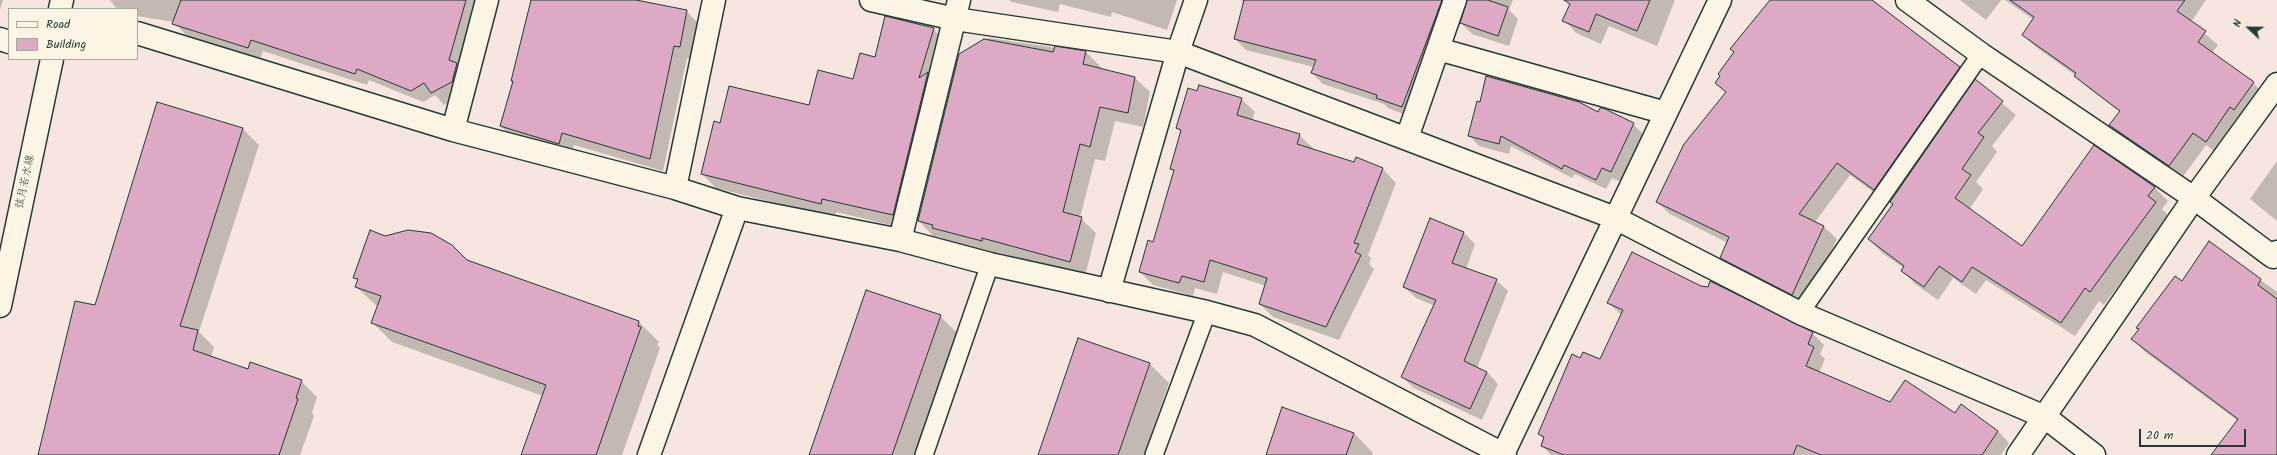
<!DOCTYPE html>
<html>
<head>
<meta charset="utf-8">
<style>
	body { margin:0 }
	#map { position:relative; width:2277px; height:455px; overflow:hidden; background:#f6e6df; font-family:Kalam,sans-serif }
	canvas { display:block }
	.legend { position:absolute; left:8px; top:8px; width:130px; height:52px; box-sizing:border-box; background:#fcf5e5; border:1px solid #a4ab9e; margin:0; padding:5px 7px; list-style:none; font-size:12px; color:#1f3d34 }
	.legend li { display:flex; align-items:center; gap:8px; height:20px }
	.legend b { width:20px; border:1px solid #a4ab9e }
	.north { position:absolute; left:2229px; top:8px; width:40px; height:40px; -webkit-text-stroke:3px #fcf5e5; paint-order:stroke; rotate:292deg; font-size:11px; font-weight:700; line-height:16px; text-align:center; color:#1f3d34 }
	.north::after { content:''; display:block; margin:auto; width:14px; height:18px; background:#1f3d34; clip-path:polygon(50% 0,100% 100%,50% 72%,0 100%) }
	.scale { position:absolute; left:2139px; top:429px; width:107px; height:18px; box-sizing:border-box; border:2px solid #1f3d34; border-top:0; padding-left:5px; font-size:12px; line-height:14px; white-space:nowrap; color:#1f3d34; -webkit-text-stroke:3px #fcf5e5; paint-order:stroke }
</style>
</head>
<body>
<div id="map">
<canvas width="2277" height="455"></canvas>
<ul class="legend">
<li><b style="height:5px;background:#fcf5e5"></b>Road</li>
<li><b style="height:11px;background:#dda9c5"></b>Building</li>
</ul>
<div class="north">N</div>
<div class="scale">20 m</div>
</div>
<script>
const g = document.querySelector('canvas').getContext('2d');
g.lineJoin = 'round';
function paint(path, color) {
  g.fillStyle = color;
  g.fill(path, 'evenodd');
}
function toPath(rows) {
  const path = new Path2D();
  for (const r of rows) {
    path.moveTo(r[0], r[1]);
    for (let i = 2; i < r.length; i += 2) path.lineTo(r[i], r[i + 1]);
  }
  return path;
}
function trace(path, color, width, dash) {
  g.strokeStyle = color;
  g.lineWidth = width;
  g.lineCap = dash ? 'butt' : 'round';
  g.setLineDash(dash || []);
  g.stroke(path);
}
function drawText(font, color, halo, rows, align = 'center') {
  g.font = font + ' Kalam,"Klee One",sans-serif';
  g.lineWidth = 3;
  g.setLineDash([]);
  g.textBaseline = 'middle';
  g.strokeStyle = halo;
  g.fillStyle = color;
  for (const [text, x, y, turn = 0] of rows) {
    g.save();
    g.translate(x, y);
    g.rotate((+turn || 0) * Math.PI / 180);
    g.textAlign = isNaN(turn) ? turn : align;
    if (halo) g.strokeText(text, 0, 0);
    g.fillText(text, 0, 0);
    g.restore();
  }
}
const shadow = toPath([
	[0,0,3,0,0,10],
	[110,0,481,0,463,94,444,105,435,95,423,102,369,80,367,85,263,51,260,60,186,35,174,22,137,16,137,9,117,9],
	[531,0,631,0,686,11,699,24,692,59,687,58,663,171,574,145,571,156,513,139,501,126,514,82,512,80],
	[1009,0,1177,0,1167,30,1112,12,1111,17,1060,4,1058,12,1012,2],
	[1241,0,1463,0,1413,118,1388,108,1384,104,1323,84,1312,73,1314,67,1246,50,1235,39,1244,3],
	[1467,0,1513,0,1509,10,1518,19,1509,46,1472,34,1461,23],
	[1572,0,1675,0,1657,46,1609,26,1601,44,1576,33,1564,20],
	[1771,0,1873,0,1959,68,1972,81,1887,202,1850,175,1815,222,1824,227,1837,239,1804,307,1734,271,1722,258,1728,243,1670,214,1657,202,1726,93,1716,83],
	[1960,0,2001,0,1986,20],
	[2005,0,2206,0,2191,22,2218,45,2212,53,2253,83,2266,96,2219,154,2206,145,2182,178,2123,138,2110,125,2120,112,2088,88,2075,75,2036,47,2023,35,2034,20],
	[933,29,947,43,907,229,836,212,834,218,716,188,702,174,721,124,810,106,854,80,876,58],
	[989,38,1086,52,1101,67,1100,69,1135,78,1150,92,1143,127,1115,121,1105,161,1095,159,1080,218,1096,233,1085,276,997,252,996,255,948,243,943,238,933,236,919,221],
	[1976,81,2016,115,1992,146,1997,152,1976,182,1983,189,1969,210,2022,248,2154,187,2168,201,2162,209,2169,216,2104,305,2099,301,2075,336,1986,280,1976,294,1953,278,1938,300,1915,284,1902,270,1904,268,1882,253,1869,239],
	[1198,92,1241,99,1255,112,1252,120,1299,135,1313,148,1312,150,1354,164,1356,159,1383,169,1396,183,1368,255,1371,258,1369,264,1374,269,1339,340,1273,317,1260,304,1266,286,1223,272,1217,294,1195,288,1193,296,1153,285,1140,272,1154,243,1174,171,1171,168,1181,132,1177,128],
	[1599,113,1633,124,1643,134,1621,182,1612,178,1606,189,1575,174,1572,178,1511,146,1509,154,1479,146,1469,135],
	[243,129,259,145,199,332,214,347,211,357,248,370,301,381,317,397,312,413,314,416,300,455,39,455,95,306],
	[2277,161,2277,221,2250,199],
	[1464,233,1475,244,1466,269,1496,280,1508,291,1477,368,1487,372,1498,384,1482,420,1414,388,1402,377,1435,306,1416,298,1404,287],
	[385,237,467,261,639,322,659,342,657,345,660,348,622,455,522,455,543,396,392,342,373,323,378,307,356,287,358,281,354,277],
	[2209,243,2277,292,2277,455,2221,455,2238,421,2144,351,2133,339,2182,282],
	[1701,287,1812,333,1824,345,1820,354,1825,359,1819,373,1890,403,1955,414,1998,431,2009,443,2001,455,1551,455,1542,446,1544,439,1539,434,1581,359,1600,361,1621,315,1608,302],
	[940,316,959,335,917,455,810,455],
	[1079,339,1150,364,1169,383,1144,455,1039,455],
	[1354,433,1373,453,1372,455,1267,455]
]);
const building = toPath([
	[181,0,466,0,449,60,457,63,452,82,431,93,424,83,411,91,357,69,355,74,251,40,248,48,172,24,181,0],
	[531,0,636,0,687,10,680,47,674,46,650,159,562,133,559,144,500,126,513,81,511,81,531,0],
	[1244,0,1442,0,1402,107,1376,98,1377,95,1311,73,1316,60,1234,39,1244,0],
	[1467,0,1488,0,1508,7,1498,36,1460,23,1467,0],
	[1564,0,1650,0,1637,31,1596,14,1589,32,1562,21,1570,4,1564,0],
	[1770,0,1872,0,1960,67,1874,190,1837,163,1799,214,1824,226,1792,295,1720,258,1729,237,1656,202,1684,144,1726,92,1715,83,1720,76,1718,74,1734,52,1730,49,1770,0],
	[2010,0,2185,0,2177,11,2206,31,2198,42,2254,82,2234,110,2230,107,2206,142,2193,133,2169,166,2109,125,2120,111,2074,76,2076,73,2022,35,2034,17,2010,0],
	[885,16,934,28,919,78,928,72,893,215,822,199,821,204,701,174,714,121,720,123,729,86,809,105,818,70,853,79,860,53,875,57,885,16],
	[984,39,1053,52,1055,46,1086,51,1083,64,1135,77,1128,113,1100,107,1090,147,1080,144,1063,212,1082,217,1070,262,982,238,982,241,932,228,933,225,918,221,959,54,984,39],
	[1486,76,1579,102,1598,112,1600,108,1603,108,1634,123,1611,172,1602,168,1596,180,1564,165,1562,169,1501,136,1499,144,1468,136,1477,101,1480,102,1486,76],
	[1975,79,2003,101,1978,133,1984,137,1962,169,1971,175,1955,198,2022,246,2094,145,2155,187,2148,196,2156,202,2090,292,2085,288,2061,323,1972,267,1962,282,1939,266,1924,287,1901,271,1904,266,1868,239,1893,204,1890,202,1975,79],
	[1199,85,1242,98,1237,115,1300,134,1297,144,1354,162,1356,157,1383,168,1354,243,1359,244,1355,252,1361,255,1326,327,1259,304,1267,278,1210,260,1204,282,1182,276,1179,283,1139,272,1148,240,1153,242,1174,170,1170,169,1181,130,1176,128,1188,88,1197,91,1199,85],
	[157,102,243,128,180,326,198,330,193,350,248,369,250,362,302,380,296,398,298,399,279,455,38,455,75,301,95,305,157,102],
	[1430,218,1464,232,1452,263,1497,279,1464,361,1487,372,1470,409,1401,377,1436,300,1403,287,1430,218],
	[370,230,385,236,408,230,431,233,452,245,467,260,639,321,638,326,641,327,596,455,521,455,546,385,371,323,381,296,355,287,358,279,353,278,370,230],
	[2209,241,2261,279,2258,285,2277,299,2277,455,2211,455,2238,419,2131,339,2139,329,2136,328,2175,276,2182,281,2209,241],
	[1632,252,1701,286,1708,287,1710,281,1813,332,1808,344,1814,347,1806,366,1890,402,1905,380,1955,413,1961,404,1998,431,1982,455,1821,455,1797,445,1793,455,1564,455,1541,446,1544,437,1538,434,1572,354,1580,358,1583,352,1600,359,1623,310,1607,303,1632,252],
	[866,290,941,315,892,455,809,455,866,290],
	[1078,338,1150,363,1118,455,1038,455,1078,338],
	[1282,407,1354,433,1346,455,1266,455,1282,407]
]);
const service = toPath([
	[1800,313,1981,54],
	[924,455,990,264],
	[1154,455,1207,312]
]);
const minor = toPath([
	[871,0,955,19,1178,52,1615,218,1800,313,2045,417,2094,455],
	[1907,0,1981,54,2194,198,2273,257,2277,252],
	[137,33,453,130,675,188,737,208,900,240,990,264,1207,312,1255,325,1505,455],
	[0,39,9,42],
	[1438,49,1666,113],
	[453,130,487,0],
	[1407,138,1455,0],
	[675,188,714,0],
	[900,240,959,0],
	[1109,291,1178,52,1196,0],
	[1503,454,1720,0],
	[649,455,737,208],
	[2018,455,2194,198,2277,84]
]);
const tertiary = toPath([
	[60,9,62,0],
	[0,306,52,59]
]);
const streetNames = [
	["弦月若水線",26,182,-78]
];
paint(shadow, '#0003');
paint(building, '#dda9c5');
trace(building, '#1f3d34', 1);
trace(service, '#1f3d34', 20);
trace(minor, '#1f3d34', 25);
trace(tertiary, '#1f3d34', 25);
trace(service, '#fcf5e5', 17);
trace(minor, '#fcf5e5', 22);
trace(tertiary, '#fcf5e5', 22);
drawText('11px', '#1f3d34', '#fcf5e5', streetNames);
</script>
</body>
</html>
